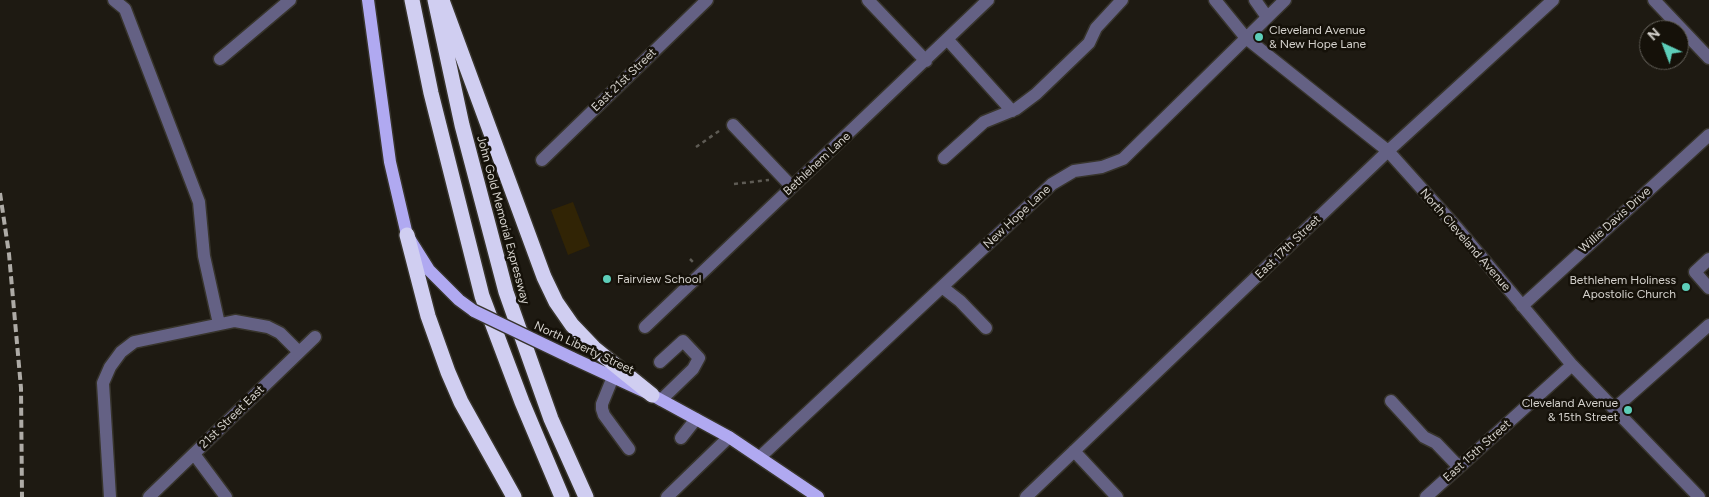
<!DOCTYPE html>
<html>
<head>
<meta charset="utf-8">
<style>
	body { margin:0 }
	#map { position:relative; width:1709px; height:497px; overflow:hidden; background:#1e1a12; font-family:Figtree,sans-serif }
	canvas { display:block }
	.north { position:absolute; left:1639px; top:20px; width:50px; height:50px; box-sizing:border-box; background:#151109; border:1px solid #615e57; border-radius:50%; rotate:317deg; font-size:14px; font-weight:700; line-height:20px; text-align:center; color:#d4d1cc }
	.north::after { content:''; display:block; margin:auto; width:18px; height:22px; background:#5dceb9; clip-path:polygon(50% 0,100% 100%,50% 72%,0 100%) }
</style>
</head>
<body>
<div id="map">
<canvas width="1709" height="497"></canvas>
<div class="north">N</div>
</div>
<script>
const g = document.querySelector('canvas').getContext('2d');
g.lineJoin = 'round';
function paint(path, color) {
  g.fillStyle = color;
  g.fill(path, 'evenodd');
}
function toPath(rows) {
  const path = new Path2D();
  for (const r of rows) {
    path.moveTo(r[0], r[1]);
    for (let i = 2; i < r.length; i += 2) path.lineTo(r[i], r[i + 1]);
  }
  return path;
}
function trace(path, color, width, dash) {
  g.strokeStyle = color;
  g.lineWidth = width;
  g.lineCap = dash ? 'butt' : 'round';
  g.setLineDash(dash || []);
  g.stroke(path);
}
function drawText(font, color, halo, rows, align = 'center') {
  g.font = font + ' Figtree,sans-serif';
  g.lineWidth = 5;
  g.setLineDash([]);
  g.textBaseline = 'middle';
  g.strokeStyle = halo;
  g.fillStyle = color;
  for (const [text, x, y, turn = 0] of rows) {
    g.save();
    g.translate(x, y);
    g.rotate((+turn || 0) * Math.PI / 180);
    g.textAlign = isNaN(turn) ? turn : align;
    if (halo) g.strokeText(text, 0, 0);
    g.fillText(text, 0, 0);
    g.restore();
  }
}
const green = toPath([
	[573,202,590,246,568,255,551,210]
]);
const path = toPath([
	[696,147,722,129],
	[734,184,769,180],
	[690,259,695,264]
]);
const minor = toPath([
	[114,0,125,9,199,202,204,256,219,324],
	[868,0,926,61],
	[1215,0,1246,38,1388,151,1458,229,1572,365,1699,497],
	[1255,0,1267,17],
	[1654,0,1709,58],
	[947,39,1012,111],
	[220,59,290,0],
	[733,125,792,187],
	[944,158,984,122,1016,109,1036,94,1089,43,1096,28,1122,0],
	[542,160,707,0],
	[1709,259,1695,272,1709,288],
	[942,287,960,301,986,328],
	[1522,306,1709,135],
	[645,327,988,0],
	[660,362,683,341,699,358,693,369,661,400],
	[613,377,602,404,602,409,604,415,629,449],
	[1391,401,1424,437,1436,443,1459,467],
	[1614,409,1709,325],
	[681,438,696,419],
	[1074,451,1117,497],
	[194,454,226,497],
	[760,457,1052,184,1074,171,1102,167,1123,159,1285,0],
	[110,497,103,383,110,367,121,352,134,342,235,321,268,327,280,333,299,352],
	[149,497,315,337],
	[667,497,729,437],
	[1026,497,1388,151,1553,0],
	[1426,497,1572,365]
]);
const major = toPath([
	[368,0,390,162,407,235,429,270,459,300,474,311],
	[572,358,652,395,729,437,818,497]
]);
const highway = toPath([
	[412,0,431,93,482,296,522,402,562,497],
	[435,0,462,125,506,292,551,419,586,497],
	[443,3,544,277,556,302,572,325,594,348,652,395],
	[407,235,428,316,448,372,461,402,514,497]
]);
const rail = toPath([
	[0,193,9,254,21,388,22,497]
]);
const majorBridge = toPath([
	[474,311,572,358]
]);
const markers = [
	[1259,37,5,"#5dceb9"],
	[607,279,5,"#5dceb9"],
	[1686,287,5,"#5dceb9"],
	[1628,410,5,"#5dceb9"]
];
const poiNames = [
	["Cleveland Avenue",1269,30],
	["& New Hope Lane",1269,44],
	["Fairview School",617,279],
	["Bethlehem Holiness",1676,280,"right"],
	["Apostolic Church",1676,294,"right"],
	["Cleveland Avenue",1618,403,"right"],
	["& 15th Street",1618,417,"right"]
];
const streetNames = [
	["East 21st Street",624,80,-44],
	["Bethlehem Lane",817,164,-43],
	["New Hope Lane",1017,217,-43],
	["John Gold Memorial Expressway",503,220,75],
	["Willie Davis Drive",1615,220,-42],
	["North Cleveland Avenue",1465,240,49],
	["East 17th Street",1288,247,-44],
	["North Liberty Street",584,348,25],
	["21st Street East",232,417,-44],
	["East 15th Street",1477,451,-42]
];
paint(green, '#312405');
trace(minor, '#37342c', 15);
trace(major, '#37342c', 15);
trace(highway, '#37342c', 18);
trace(path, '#5e5b54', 2.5, [4, 4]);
trace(minor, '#646184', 12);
trace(major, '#b0a9f1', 12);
trace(highway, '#d0cef1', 15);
trace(rail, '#aeaba6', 4, [8, 4]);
trace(majorBridge, '#37342c', 15, []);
trace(majorBridge, '#b0a9f1', 12);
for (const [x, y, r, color] of markers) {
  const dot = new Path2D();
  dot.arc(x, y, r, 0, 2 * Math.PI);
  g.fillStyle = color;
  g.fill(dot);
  trace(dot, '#151109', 2);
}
drawText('12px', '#d4d1cc', '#151109', poiNames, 'left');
drawText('12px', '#d4d1cc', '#151109', streetNames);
</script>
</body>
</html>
